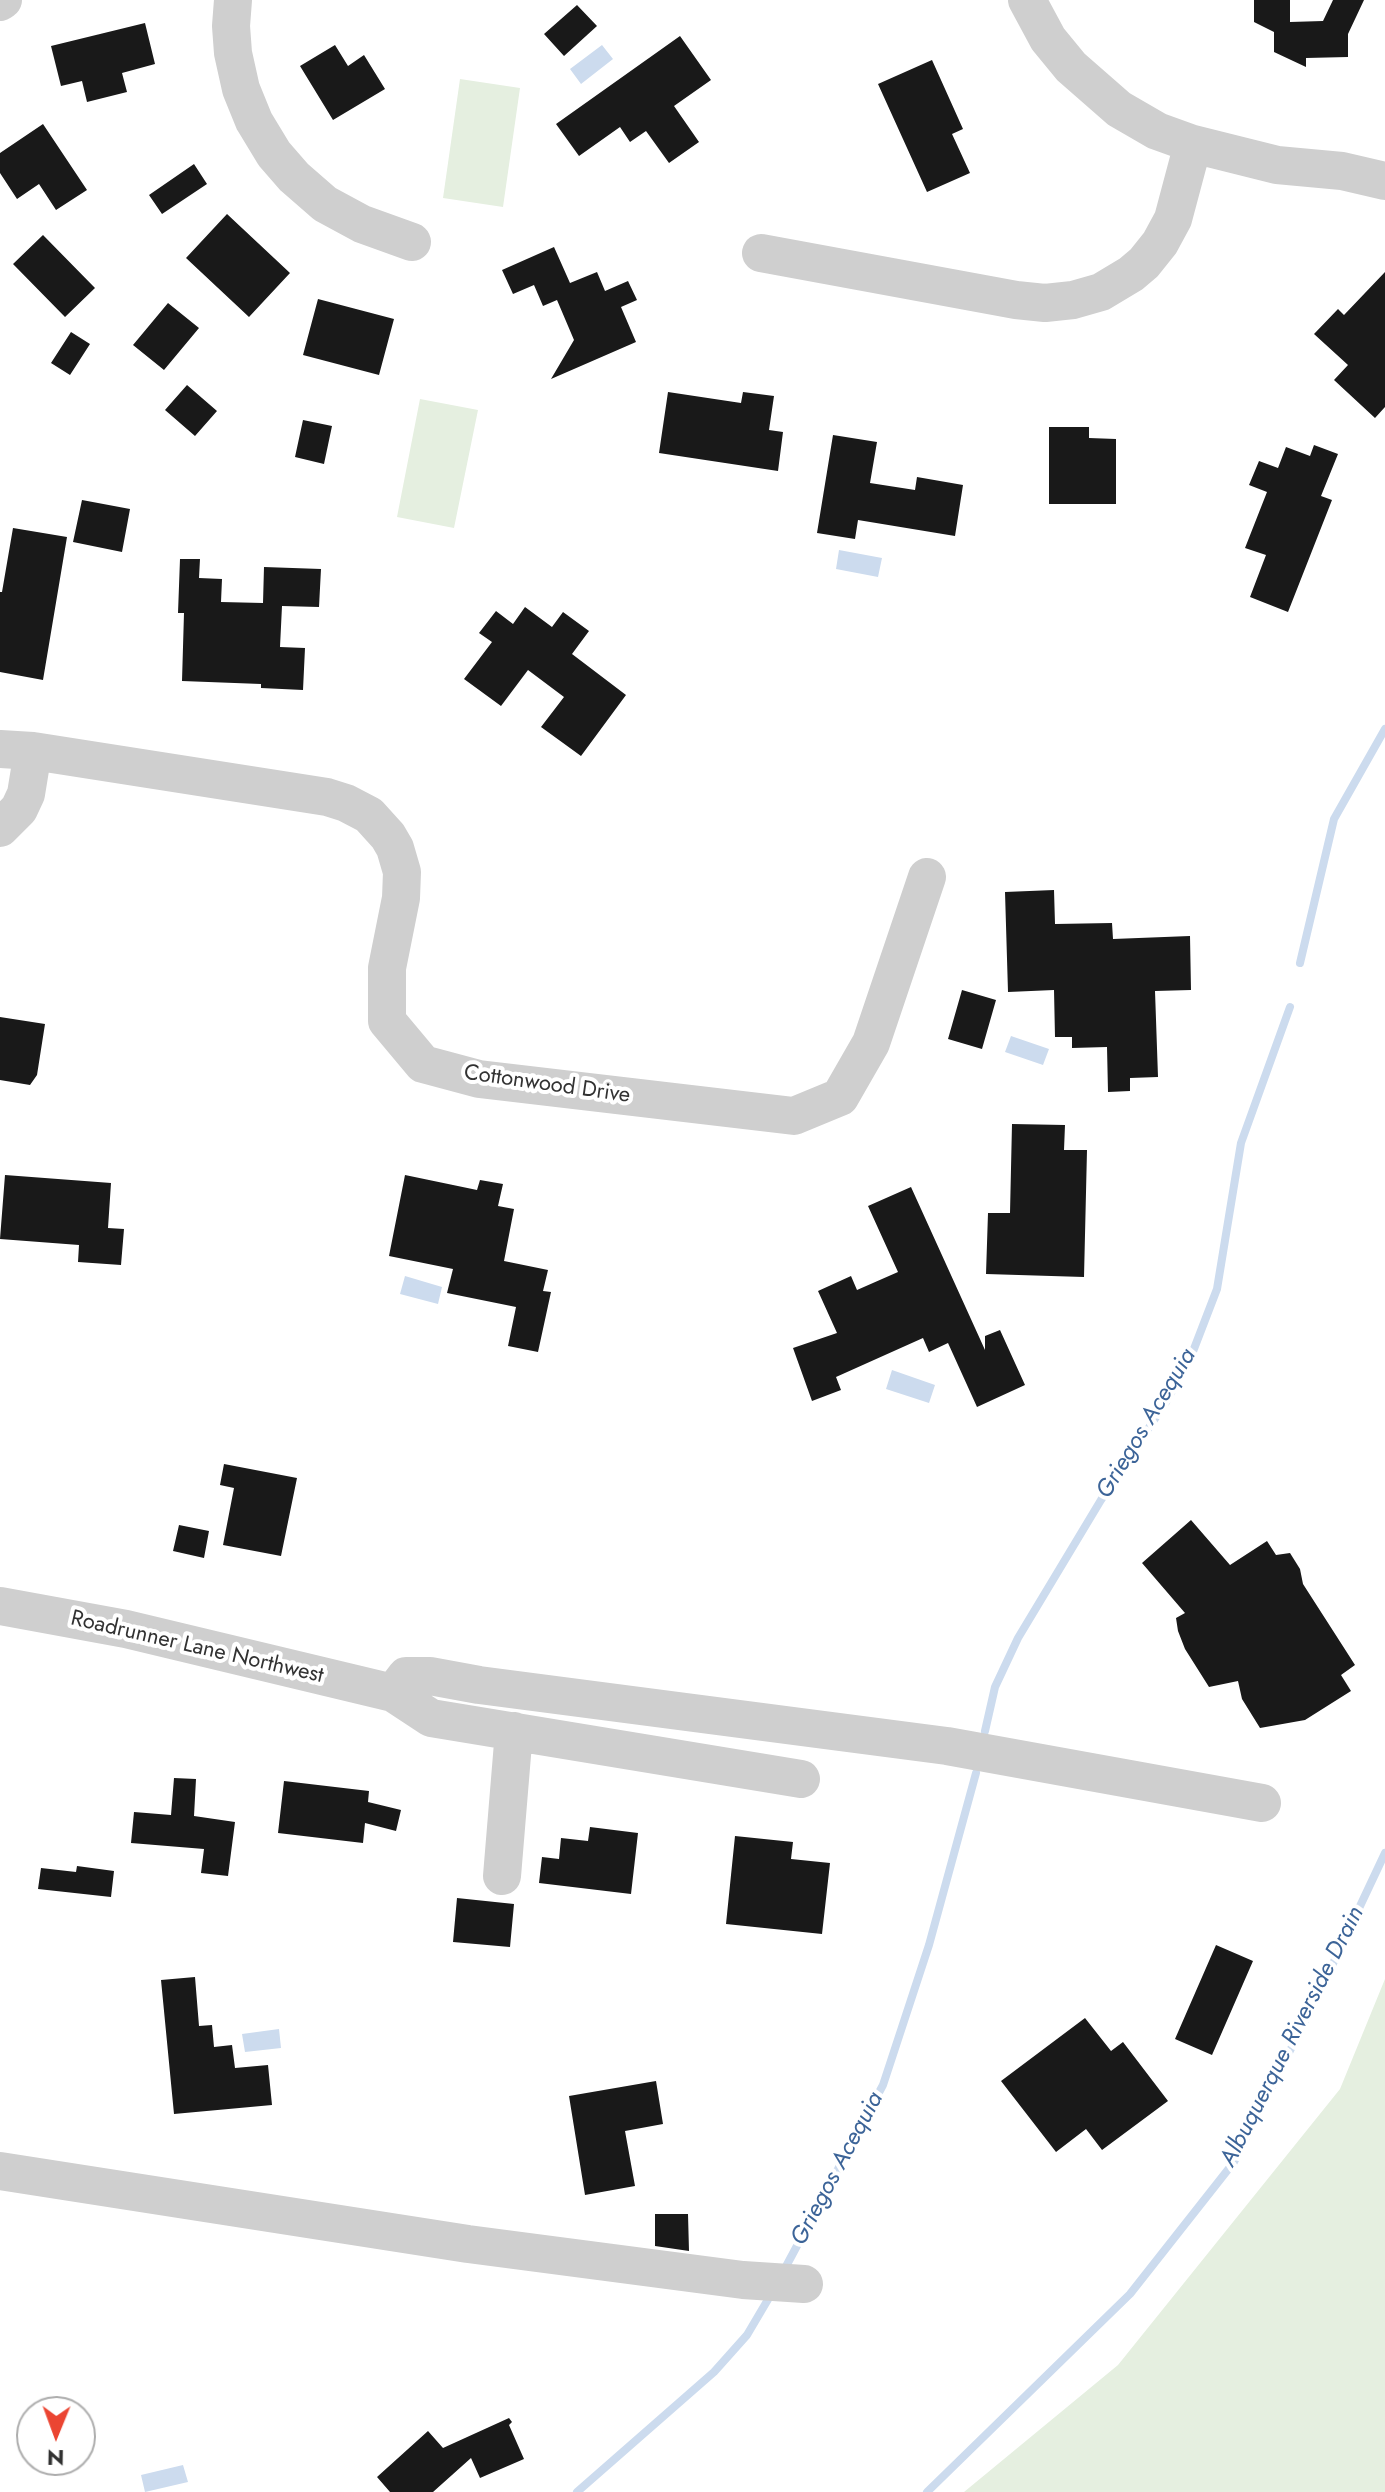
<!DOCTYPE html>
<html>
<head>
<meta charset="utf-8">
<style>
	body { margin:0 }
	#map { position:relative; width:1385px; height:2492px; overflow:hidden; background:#fff; font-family:Jost,sans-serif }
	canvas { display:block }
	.north { position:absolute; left:16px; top:2396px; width:80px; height:80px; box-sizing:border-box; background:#fff; border:2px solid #adadad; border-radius:50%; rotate:181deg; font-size:22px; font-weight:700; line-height:32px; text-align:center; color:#323232 }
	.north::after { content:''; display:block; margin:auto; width:28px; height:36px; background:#eb4532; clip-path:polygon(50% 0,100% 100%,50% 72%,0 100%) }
</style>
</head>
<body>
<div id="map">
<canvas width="1385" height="2492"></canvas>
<div class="north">N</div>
</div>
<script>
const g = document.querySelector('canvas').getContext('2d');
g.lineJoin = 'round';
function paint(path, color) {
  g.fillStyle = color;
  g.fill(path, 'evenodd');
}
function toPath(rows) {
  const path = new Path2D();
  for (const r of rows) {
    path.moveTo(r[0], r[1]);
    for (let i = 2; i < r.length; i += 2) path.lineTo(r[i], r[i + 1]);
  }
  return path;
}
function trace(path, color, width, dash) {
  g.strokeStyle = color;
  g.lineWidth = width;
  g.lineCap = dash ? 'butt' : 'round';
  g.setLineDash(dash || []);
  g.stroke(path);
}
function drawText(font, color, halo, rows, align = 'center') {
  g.font = font + ' Jost,sans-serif';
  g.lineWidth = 8;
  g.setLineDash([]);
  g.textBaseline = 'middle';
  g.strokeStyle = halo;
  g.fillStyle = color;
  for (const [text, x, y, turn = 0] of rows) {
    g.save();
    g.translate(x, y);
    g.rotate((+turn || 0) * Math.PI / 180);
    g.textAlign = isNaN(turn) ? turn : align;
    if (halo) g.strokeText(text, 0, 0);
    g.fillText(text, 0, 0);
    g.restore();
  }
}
const green = toPath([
	[460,79,520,88,503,207,443,198],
	[420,399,478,410,454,528,397,517],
	[1385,1979,1385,2492,964,2492,1118,2365,1340,2089]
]);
const water = toPath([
	[602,45,613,59,581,84,570,69],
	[839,550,882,558,878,577,836,569],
	[1011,1036,1049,1049,1043,1065,1005,1052],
	[405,1276,442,1287,438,1304,400,1294],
	[892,1370,935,1385,929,1403,886,1389],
	[279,2029,281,2048,245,2052,242,2034],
	[183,2465,188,2482,145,2492,141,2475]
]);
const stream = toPath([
	[1300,963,1334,819,1385,729],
	[985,1731,995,1687,1018,1638,1101,1500,1166,1402,1192,1354,1217,1289,1241,1143,1290,1007],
	[783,2272,883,2085,929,1945,976,1773],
	[577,2492,714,2372,747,2335,773,2291],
	[927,2492,1130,2294,1234,2162,1321,1989,1385,1853]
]);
const building = toPath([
	[1254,0,1290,0,1290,22,1323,21,1333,0,1364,0,1348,34,1348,57,1306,58,1306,67,1274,52,1274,32,1254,22],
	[577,5,597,26,564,56,544,34],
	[145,23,155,64,122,73,127,92,87,102,82,81,61,86,51,46],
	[680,36,711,80,674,106,699,142,669,163,646,131,630,142,620,127,579,156,556,124],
	[335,45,348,66,364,55,385,89,333,120,300,66],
	[932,60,963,129,952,134,970,173,927,192,878,84],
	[43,124,87,190,56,210,39,184,17,199,0,173,0,153],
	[194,164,207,184,162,214,149,195],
	[227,214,290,273,249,317,186,258],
	[43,235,95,288,65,317,13,264],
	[554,247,570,283,597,272,605,291,628,281,637,300,621,307,636,342,551,379,574,340,557,300,543,306,534,285,513,294,502,270],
	[1385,272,1385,407,1375,418,1334,380,1348,365,1314,334,1338,309,1344,315],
	[318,299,394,319,379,375,303,355],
	[168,303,199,328,164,370,133,345],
	[71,332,90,344,70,375,51,363],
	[187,385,217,411,195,436,165,410],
	[668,392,741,403,743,392,774,396,769,430,783,432,778,471,659,453],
	[303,420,332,426,324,464,295,457],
	[1049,427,1089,427,1089,438,1116,439,1116,504,1049,504],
	[833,435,877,442,870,483,915,490,917,477,963,485,955,536,858,520,855,539,817,533],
	[1314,445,1338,454,1321,496,1332,500,1288,612,1250,597,1266,555,1245,548,1267,492,1249,485,1259,461,1278,468,1286,447,1310,456],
	[82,500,130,509,122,552,73,542],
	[13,528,67,537,43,680,0,672,0,592,2,592],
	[180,559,200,559,199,578,222,579,221,602,263,603,264,567,321,569,319,607,282,606,280,647,305,648,303,690,261,688,261,684,182,681,184,613,178,613],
	[525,607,552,627,563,612,589,631,572,654,626,695,581,756,541,727,564,697,528,670,501,706,464,679,492,642,479,633,496,611,513,624],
	[1054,890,1055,924,1112,923,1113,939,1190,936,1191,990,1155,991,1158,1077,1130,1078,1130,1091,1108,1092,1107,1047,1072,1048,1072,1037,1055,1037,1054,990,1008,992,1005,892],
	[962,990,996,1000,982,1049,948,1039],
	[0,1017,45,1024,37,1075,30,1085,0,1080],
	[1012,1124,1065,1125,1064,1150,1087,1150,1084,1277,986,1274,988,1213,1010,1213],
	[5,1175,111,1183,108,1228,124,1229,121,1265,78,1262,79,1245,0,1239],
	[405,1175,477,1190,480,1180,503,1184,498,1206,514,1209,504,1261,548,1270,543,1291,551,1292,538,1352,508,1346,516,1307,447,1293,453,1269,389,1256],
	[911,1187,985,1350,985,1336,1000,1330,1025,1385,977,1407,948,1343,929,1352,923,1338,836,1377,841,1390,812,1401,793,1348,837,1333,818,1291,851,1276,857,1290,898,1272,868,1206],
	[224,1464,297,1478,281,1556,223,1545,234,1488,220,1485],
	[1191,1520,1230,1565,1267,1541,1276,1555,1290,1553,1300,1569,1303,1584,1355,1665,1341,1675,1351,1691,1305,1720,1260,1728,1242,1699,1238,1681,1209,1687,1185,1649,1178,1631,1176,1618,1185,1613,1142,1563],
	[179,1525,209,1531,204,1558,173,1551],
	[174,1778,196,1779,194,1816,235,1822,228,1876,201,1873,204,1849,131,1843,134,1812,171,1815],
	[284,1781,369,1791,368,1802,401,1810,396,1831,365,1823,363,1843,278,1833],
	[590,1827,638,1833,631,1894,539,1883,542,1857,559,1859,561,1838,588,1841],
	[735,1836,793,1842,791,1859,830,1863,822,1934,726,1924],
	[77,1866,114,1871,111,1897,38,1889,41,1868,76,1872],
	[457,1898,514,1904,510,1947,453,1942],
	[1216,1945,1253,1961,1212,2055,1175,2039],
	[195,1977,199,2026,212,2025,214,2047,232,2045,235,2068,268,2065,272,2105,174,2114,161,1980],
	[1085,2018,1111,2051,1123,2042,1168,2101,1102,2150,1086,2129,1056,2152,1001,2081],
	[656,2081,663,2124,625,2131,635,2186,585,2195,569,2096],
	[655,2214,688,2214,689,2251,655,2246],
	[509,2418,512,2422,509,2425,524,2459,480,2478,471,2458,433,2492,390,2492,377,2477,428,2431,443,2448]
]);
const minor = toPath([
	[233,0,231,26,233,53,241,89,254,121,274,154,294,177,325,204,362,224,412,242],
	[1027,0,1048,39,1071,67,1119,109,1157,131,1193,144,1277,165,1342,171,1385,181],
	[0,2,3,0],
	[761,253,1016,300,1045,303,1073,300,1101,292,1131,274,1144,263,1160,243,1173,219,1193,144],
	[0,749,33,751,327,797,346,803,369,815,388,836,395,848,402,872,401,898,387,968,387,1021,423,1064,479,1079,794,1116,840,1097,871,1043,927,877],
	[0,828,19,809,26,794,33,751],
	[0,1606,126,1629,393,1693,431,1718,801,1779],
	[393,1693,406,1676,430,1676,479,1685,947,1746,1262,1803],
	[502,1876,514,1731],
	[0,2171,468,2244,743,2280,804,2284]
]);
const streetNames = [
	["Cottonwood Drive",547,1085,8],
	["Roadrunner Lane Northwest",197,1648,13]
];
const waterNames = [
	["Griegos Acequia",1147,1424,-59],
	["Albuquerque Riverside Drain",1293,2037,-63],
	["Griegos Acequia",838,2169,-62]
];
paint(green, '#e5efe0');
paint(water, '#ccdbee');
trace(stream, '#ccdbee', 8);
paint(building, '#191919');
trace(minor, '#cfcfcf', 38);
drawText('22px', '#323232', '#fff', streetNames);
drawText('italic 24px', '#3c6498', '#fff', waterNames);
</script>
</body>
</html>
